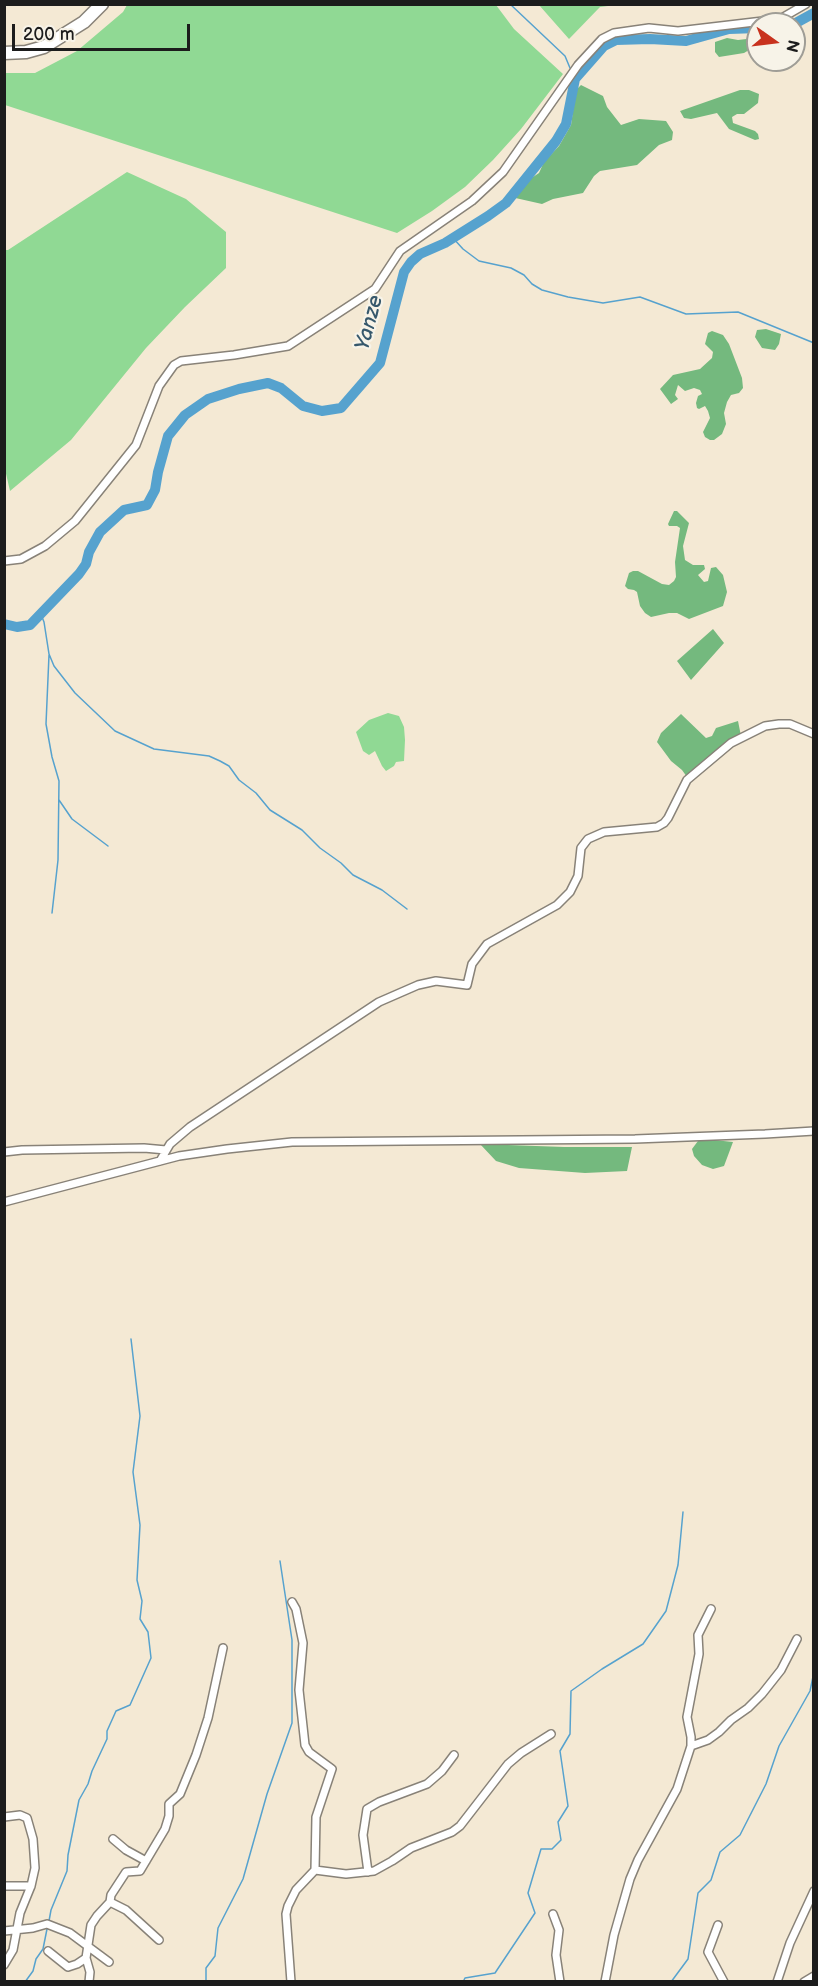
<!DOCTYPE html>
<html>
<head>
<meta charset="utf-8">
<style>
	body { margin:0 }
	#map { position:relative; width:818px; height:1986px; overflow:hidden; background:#f4e9d4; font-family:"Balsamiq Sans",sans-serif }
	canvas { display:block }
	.frame { position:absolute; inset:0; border:6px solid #1c1c1c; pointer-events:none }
	.north { position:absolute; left:746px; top:12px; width:60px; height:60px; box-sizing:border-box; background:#f7f3e8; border:2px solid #9f9d96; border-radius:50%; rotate:104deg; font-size:16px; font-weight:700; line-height:24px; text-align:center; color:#1c1c1c }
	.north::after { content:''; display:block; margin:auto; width:21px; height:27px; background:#c8321e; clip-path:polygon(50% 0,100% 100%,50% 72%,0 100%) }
	.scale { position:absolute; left:12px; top:24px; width:178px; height:27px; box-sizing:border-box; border:3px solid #1c1c1c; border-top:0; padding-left:8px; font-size:18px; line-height:21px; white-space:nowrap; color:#1c1c1c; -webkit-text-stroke:4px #f7f3e8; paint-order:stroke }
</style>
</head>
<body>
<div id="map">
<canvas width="818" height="1986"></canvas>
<div class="frame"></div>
<div class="north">N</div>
<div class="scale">200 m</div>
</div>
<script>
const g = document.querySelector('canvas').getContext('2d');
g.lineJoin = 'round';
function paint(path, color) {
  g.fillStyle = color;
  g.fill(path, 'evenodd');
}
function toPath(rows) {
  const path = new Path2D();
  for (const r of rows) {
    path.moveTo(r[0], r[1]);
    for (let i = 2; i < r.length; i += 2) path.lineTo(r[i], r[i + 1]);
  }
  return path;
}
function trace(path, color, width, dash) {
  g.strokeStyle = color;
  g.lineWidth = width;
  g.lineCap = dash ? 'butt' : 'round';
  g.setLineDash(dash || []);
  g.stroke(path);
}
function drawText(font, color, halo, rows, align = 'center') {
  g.font = font + ' "Balsamiq Sans",sans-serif';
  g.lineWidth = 4.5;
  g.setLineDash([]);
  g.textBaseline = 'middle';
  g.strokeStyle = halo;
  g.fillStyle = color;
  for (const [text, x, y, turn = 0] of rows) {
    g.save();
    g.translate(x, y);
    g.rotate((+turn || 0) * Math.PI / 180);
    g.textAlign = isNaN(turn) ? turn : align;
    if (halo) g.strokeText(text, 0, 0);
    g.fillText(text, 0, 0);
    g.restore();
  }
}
const green = toPath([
	[127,5,496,5,514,29,563,74,521,129,493,160,465,187,432,211,397,233,5,105,5,73,35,73,77,51,123,12],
	[539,5,616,5,600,7,569,39],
	[127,172,186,199,226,232,226,268,185,307,146,348,71,440,10,491,4,465,5,250,8,250],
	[388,713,399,716,404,727,405,740,404,761,396,762,394,766,386,771,382,766,375,751,369,755,363,751,356,732,369,720]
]);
const forest = toPath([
	[727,38,738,40,755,38,758,42,758,49,749,50,744,53,719,57,715,52,715,42],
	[581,85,603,96,607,107,621,125,639,119,666,121,673,132,672,140,659,145,637,165,600,171,594,176,583,193,553,199,542,204,511,197,527,181,539,173,544,162,559,146,571,125,576,90],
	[740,90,749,90,759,94,758,103,744,114,737,114,732,117,733,123,755,131,758,134,759,139,755,140,729,129,717,113,691,119,684,118,680,111],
	[766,329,781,334,779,344,775,350,762,348,755,337,757,330],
	[712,331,723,335,729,344,742,378,743,388,739,393,731,395,727,402,724,413,726,424,722,434,714,440,710,440,705,437,703,432,710,418,708,411,705,406,699,409,697,408,696,403,698,396,702,394,700,390,694,388,685,391,678,385,675,395,678,399,671,404,660,389,673,375,700,369,712,358,713,352,705,344,708,333],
	[674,511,677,511,689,523,683,546,685,560,693,565,704,565,705,569,698,575,704,582,708,581,711,568,716,567,723,575,727,592,723,606,689,619,677,613,669,613,651,617,645,613,640,606,637,592,634,590,628,589,625,586,629,573,633,571,638,571,662,584,669,585,674,581,676,577,675,562,680,528,677,526,669,526,668,524],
	[713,629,724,643,691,680,677,661],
	[681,714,706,738,712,736,716,728,738,721,741,736,687,777,682,770,671,761,657,742,661,733],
	[714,1140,733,1142,724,1166,713,1169,702,1165,694,1156,692,1149,698,1141],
	[480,1144,564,1147,632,1147,627,1171,585,1173,519,1168,496,1161]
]);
const stream = toPath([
	[510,4,565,56,570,68],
	[575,78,575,79],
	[453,238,463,249,479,261,511,268,524,275,532,284,542,290,568,297,603,303,640,297,686,314,738,312,814,343],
	[39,615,42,617,44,622,49,654,54,666,75,693,115,731,154,749,209,756,220,761,229,766,239,780,256,793,270,810,302,830,320,848,341,863,353,875,382,890,407,909],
	[49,655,46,724,52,757,59,781,58,860,52,913],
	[59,800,72,819,108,846],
	[49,1921,51,1910,67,1871,68,1855,79,1800,88,1784,92,1771,107,1739,107,1731,116,1711,130,1705,151,1658,148,1632,140,1619,142,1601,137,1580,140,1525,133,1472,140,1416,131,1339],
	[25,1982,33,1971,36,1959,43,1949,47,1929],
	[206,1982,206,1968,215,1956,218,1928,243,1879,267,1794,292,1723,292,1640,280,1561],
	[463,1982,465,1978,495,1973,535,1913,528,1893,541,1849,552,1849,561,1840,558,1822,568,1806,560,1751,570,1734,571,1691,602,1669,643,1644,666,1611,678,1565,683,1512],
	[671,1982,688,1959,698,1893,711,1880,720,1852,740,1835,766,1784,779,1746,810,1691,814,1672]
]);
const river = toPath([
	[794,24,814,13],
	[4,624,17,627,30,625,79,574,86,564,89,552,100,532,124,510,147,505,155,490,158,472,168,436,185,415,208,399,239,389,268,383,281,388,303,406,322,411,341,408,380,363,404,272,411,262,420,254,445,243,488,216,506,203,556,141,566,124,575,79,604,46,616,40,650,39,686,41,729,29,758,28]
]);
const street = toPath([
	[4,561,21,559,45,546,75,521,136,445,159,386,174,365,181,361,234,355,288,346,375,289,400,251,472,201,503,172,578,65,602,39,614,33,649,28,678,31,780,19,806,4],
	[4,1152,22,1150,144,1148,166,1150],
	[160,1161,170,1144,190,1127,379,1002,418,985,436,981,467,985,472,964,487,944,557,905,570,892,578,876,581,848,588,839,604,832,657,827,664,823,668,818,687,780,731,743,765,726,779,724,790,724,814,734],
	[4,1202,179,1156,227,1149,292,1142,635,1139,765,1134,814,1131],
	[691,1746,691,1737,687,1717,699,1654,698,1635,711,1609],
	[4,1817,20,1815,27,1818,33,1839,35,1868,31,1886,20,1913,13,1950,4,1965],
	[113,1839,126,1850,146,1861],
	[315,1870,346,1874,374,1871,392,1861,411,1848,452,1832,460,1826,508,1764,521,1753,551,1734],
	[368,1872,363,1835,367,1809,379,1802,427,1784,442,1771,454,1755],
	[4,1886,31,1886],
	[110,1902,126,1910,159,1940],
	[553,1914,559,1930,556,1955,560,1982],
	[718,1925,708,1952,724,1982],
	[4,1931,33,1928,47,1924,70,1933,109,1962],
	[48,1951,68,1967,77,1964,86,1958],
	[89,1982,90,1972,86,1958,91,1925,97,1916,110,1902,111,1895,126,1872,140,1871,165,1829,169,1816,169,1804,180,1794,196,1755,208,1718,223,1648],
	[291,1982,286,1914,288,1906,296,1890,315,1870,316,1817,332,1769,309,1752,305,1745,299,1690,303,1643,296,1609,292,1602],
	[605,1982,614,1935,630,1879,638,1860,677,1789,691,1746,708,1740,719,1732,731,1720,748,1708,762,1694,781,1670,797,1639],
	[777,1982,790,1943,814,1891],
	[804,1982,814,1976]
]);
const highway = toPath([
	[4,53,26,52,44,47,84,22,102,4]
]);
const waterNames = [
	["Yanze",370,323,-75]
];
paint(green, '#90d994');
paint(forest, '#74b97e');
trace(stream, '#56a2ce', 1.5);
trace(river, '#56a2ce', 10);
trace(street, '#888278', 10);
trace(highway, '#888278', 15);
trace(street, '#fff', 7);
trace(highway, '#fff', 12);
drawText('italic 21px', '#36586c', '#f7f3e8', waterNames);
</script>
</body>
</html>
